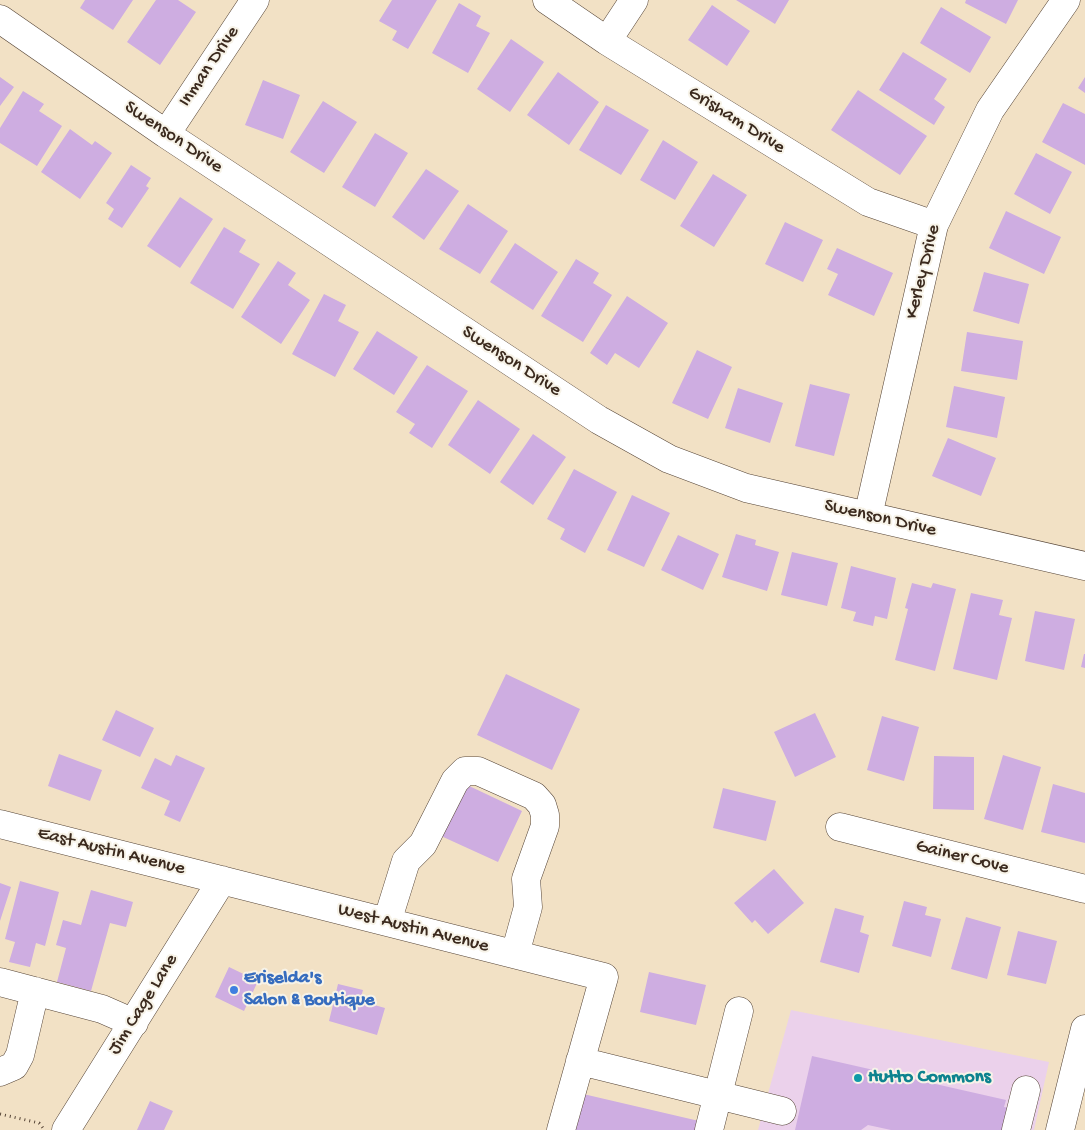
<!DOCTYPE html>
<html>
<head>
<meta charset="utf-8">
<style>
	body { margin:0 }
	canvas { display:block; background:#f2e1c5 }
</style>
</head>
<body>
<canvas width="1085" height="1130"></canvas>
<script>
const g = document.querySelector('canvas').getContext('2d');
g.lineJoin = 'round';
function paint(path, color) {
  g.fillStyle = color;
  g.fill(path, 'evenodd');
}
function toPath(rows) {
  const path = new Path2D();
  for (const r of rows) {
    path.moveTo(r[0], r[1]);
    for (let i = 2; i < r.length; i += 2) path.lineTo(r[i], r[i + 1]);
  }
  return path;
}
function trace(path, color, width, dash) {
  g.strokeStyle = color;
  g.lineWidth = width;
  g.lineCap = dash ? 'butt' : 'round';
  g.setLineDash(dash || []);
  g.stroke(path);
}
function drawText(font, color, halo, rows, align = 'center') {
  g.font = font + ' "Gochi Hand",sans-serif';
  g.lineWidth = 4;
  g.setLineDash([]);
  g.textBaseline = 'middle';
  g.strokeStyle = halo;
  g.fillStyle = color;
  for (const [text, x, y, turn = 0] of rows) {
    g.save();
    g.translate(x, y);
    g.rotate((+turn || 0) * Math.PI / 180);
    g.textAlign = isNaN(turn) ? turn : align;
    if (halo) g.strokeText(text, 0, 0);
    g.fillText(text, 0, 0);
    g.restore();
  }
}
const built = toPath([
	[791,1010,1049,1062,1034,1130,758,1130]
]);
const building = toPath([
	[85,0,133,0,113,30,80,8],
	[156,0,178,0,196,12,160,65,127,42],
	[392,0,437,0,408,49,392,40,397,31,379,21],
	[736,0,789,0,775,24],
	[966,0,1018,0,1006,24,965,3],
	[459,3,481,16,476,26,490,33,468,73,432,53],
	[712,5,750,31,727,66,688,40],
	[941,7,991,37,970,73,920,43],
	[511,39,544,62,510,112,477,89],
	[903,52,947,79,934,99,945,107,934,125,879,90],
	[558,72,599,102,569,145,527,115],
	[0,77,14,87,0,106],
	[1085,77,1085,93,1078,88],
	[263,80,300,95,283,139,245,125],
	[858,90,927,136,900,175,831,130],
	[23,91,44,104,39,111,62,126,37,166,0,143,0,128],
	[323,101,357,122,324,173,290,152],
	[1063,103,1085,114,1085,165,1042,142],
	[606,105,649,130,621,175,579,150],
	[70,129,92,145,95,141,112,153,80,199,41,172],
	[375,133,408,153,375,207,342,187],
	[663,140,698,162,675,200,640,180],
	[1036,153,1072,172,1050,214,1014,194],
	[131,165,151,178,146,186,149,188,122,228,108,219,114,209,106,203],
	[426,169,459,191,424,240,392,217],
	[713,174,747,195,714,247,680,226],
	[180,197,213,219,180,268,147,246],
	[468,204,508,231,480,274,439,249],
	[1006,211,1061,237,1044,274,989,248],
	[785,222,823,240,803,282,765,264],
	[224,227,246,240,239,252,260,264,233,309,190,283],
	[515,243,558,272,533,310,490,282],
	[837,248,893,273,874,316,828,295,838,274,827,269],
	[576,259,599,273,593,283,612,295,583,342,541,316],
	[278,261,296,273,288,285,310,300,281,344,241,317],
	[984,272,1029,284,1019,324,973,311],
	[324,294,346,305,338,321,359,332,335,377,292,354],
	[627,296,668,323,639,368,615,353,607,365,590,353],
	[377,331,418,357,394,395,353,369],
	[967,332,1023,341,1017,380,961,371],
	[697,350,732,367,708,419,672,403],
	[427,365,468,391,432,448,409,433,415,424,396,412],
	[810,384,850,394,834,456,795,446],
	[954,386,1005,397,997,438,946,427],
	[738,388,783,403,770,443,725,428],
	[478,400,520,429,490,474,448,445],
	[533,434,566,457,533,505,500,482],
	[948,438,996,458,981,496,932,476],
	[574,469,617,492,585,553,560,539,565,529,547,519],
	[632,495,670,513,644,567,607,550],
	[736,534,756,540,755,545,779,552,767,591,722,577],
	[678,535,719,554,703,590,661,570],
	[792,552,838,563,827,606,781,595],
	[851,566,896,578,887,619,875,616,873,626,853,621,856,612,841,608],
	[912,583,931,588,933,583,956,589,935,671,895,660,908,609,905,608],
	[971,593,1003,600,999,615,1012,618,997,680,953,669],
	[1035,611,1075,619,1064,670,1025,661],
	[1084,654,1085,654,1085,668,1081,667],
	[506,674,580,709,552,770,477,735],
	[116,710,154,728,140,757,102,740],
	[815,713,836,757,795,777,774,732],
	[882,716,919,727,904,781,867,770],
	[59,754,102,770,90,801,48,786],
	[176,755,205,768,180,822,164,815,170,801,141,788,155,758,171,766],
	[1003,755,1041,767,1023,830,984,819],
	[934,756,974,757,974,810,933,809],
	[465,784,522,811,498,862,441,836],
	[1053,784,1085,793,1085,843,1041,832],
	[723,788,776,801,766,841,713,828],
	[774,869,804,903,768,934,755,920,752,923,734,903],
	[20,881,59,892,45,946,36,943,30,967,9,962,15,942,5,939],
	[0,883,11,887,0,921],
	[91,890,133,902,126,927,110,923,91,991,57,982,66,948,56,945,63,920,81,925],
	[904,901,927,907,925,915,941,919,931,957,892,946],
	[835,908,864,916,860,932,869,935,859,973,820,962],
	[966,917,1001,927,987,979,951,969],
	[1018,931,1057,941,1046,984,1007,975],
	[229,967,258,981,244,1011,215,997],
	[649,972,706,985,696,1025,640,1012],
	[338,984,363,990,360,1001,385,1008,377,1035,329,1021],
	[812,1056,1006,1100,1004,1107,1029,1112,1025,1130,891,1130,868,1125,861,1130,795,1130],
	[579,1093,699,1121,697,1130,570,1130],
	[150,1101,173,1111,164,1130,137,1130]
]);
const path = toPath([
	[0,1114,39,1123,43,1128]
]);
const minor = toPath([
	[547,0,607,41,868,202,934,225],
	[0,19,166,134,599,420,669,459,746,488,1085,566],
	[607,41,634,0],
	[166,134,255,0],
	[868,516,934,225,990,110,1066,0],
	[0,824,604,977,561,1130],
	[840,827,1085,889],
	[387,922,406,861,423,844,455,781,465,771,478,771,534,796,542,805,545,815,545,826,526,879,528,907,515,954],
	[0,982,102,1009,134,1023],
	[580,1061,782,1111],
	[0,1072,14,1066,20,1055,35,991],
	[66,1130,222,880],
	[709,1130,739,1011],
	[1016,1130,1026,1090],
	[1060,1130,1085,1029]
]);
const markers = [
	[234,990,5,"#3f7fe0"],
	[858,1078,5,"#0f9aa8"]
];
const streetNames = [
	["Inman Drive",210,67,-56],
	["Grisham Drive",736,121,32],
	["Swenson Drive",173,138,34],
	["Kerley Drive",924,272,-76],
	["Swenson Drive",511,362,33],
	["Swenson Drive",880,519,13],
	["East Austin Avenue",111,852,14],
	["Gainer Cove",962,858,14],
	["West Austin Avenue",413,929,14],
	["Jim Cage Lane",144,1005,-58]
];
const shopNames = [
	["Eriselda's",244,979],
	["Salon & Boutique",244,1001]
];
const cultureNames = [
	["Hutto Commons",868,1078]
];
paint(built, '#ebd1eb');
paint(building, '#ceade1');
trace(minor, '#564537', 29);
trace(path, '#564537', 3, [1, 4]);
trace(minor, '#fff', 28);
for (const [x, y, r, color] of markers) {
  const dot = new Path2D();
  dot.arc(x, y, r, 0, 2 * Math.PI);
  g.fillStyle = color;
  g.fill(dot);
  trace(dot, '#f7f3e8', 2);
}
drawText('19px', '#3b2a1e', '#f7f3e8', streetNames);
drawText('bold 19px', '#366cbe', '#f7f3e8', shopNames, 'left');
drawText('bold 19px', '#0d838f', '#f7f3e8', cultureNames, 'left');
</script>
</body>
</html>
